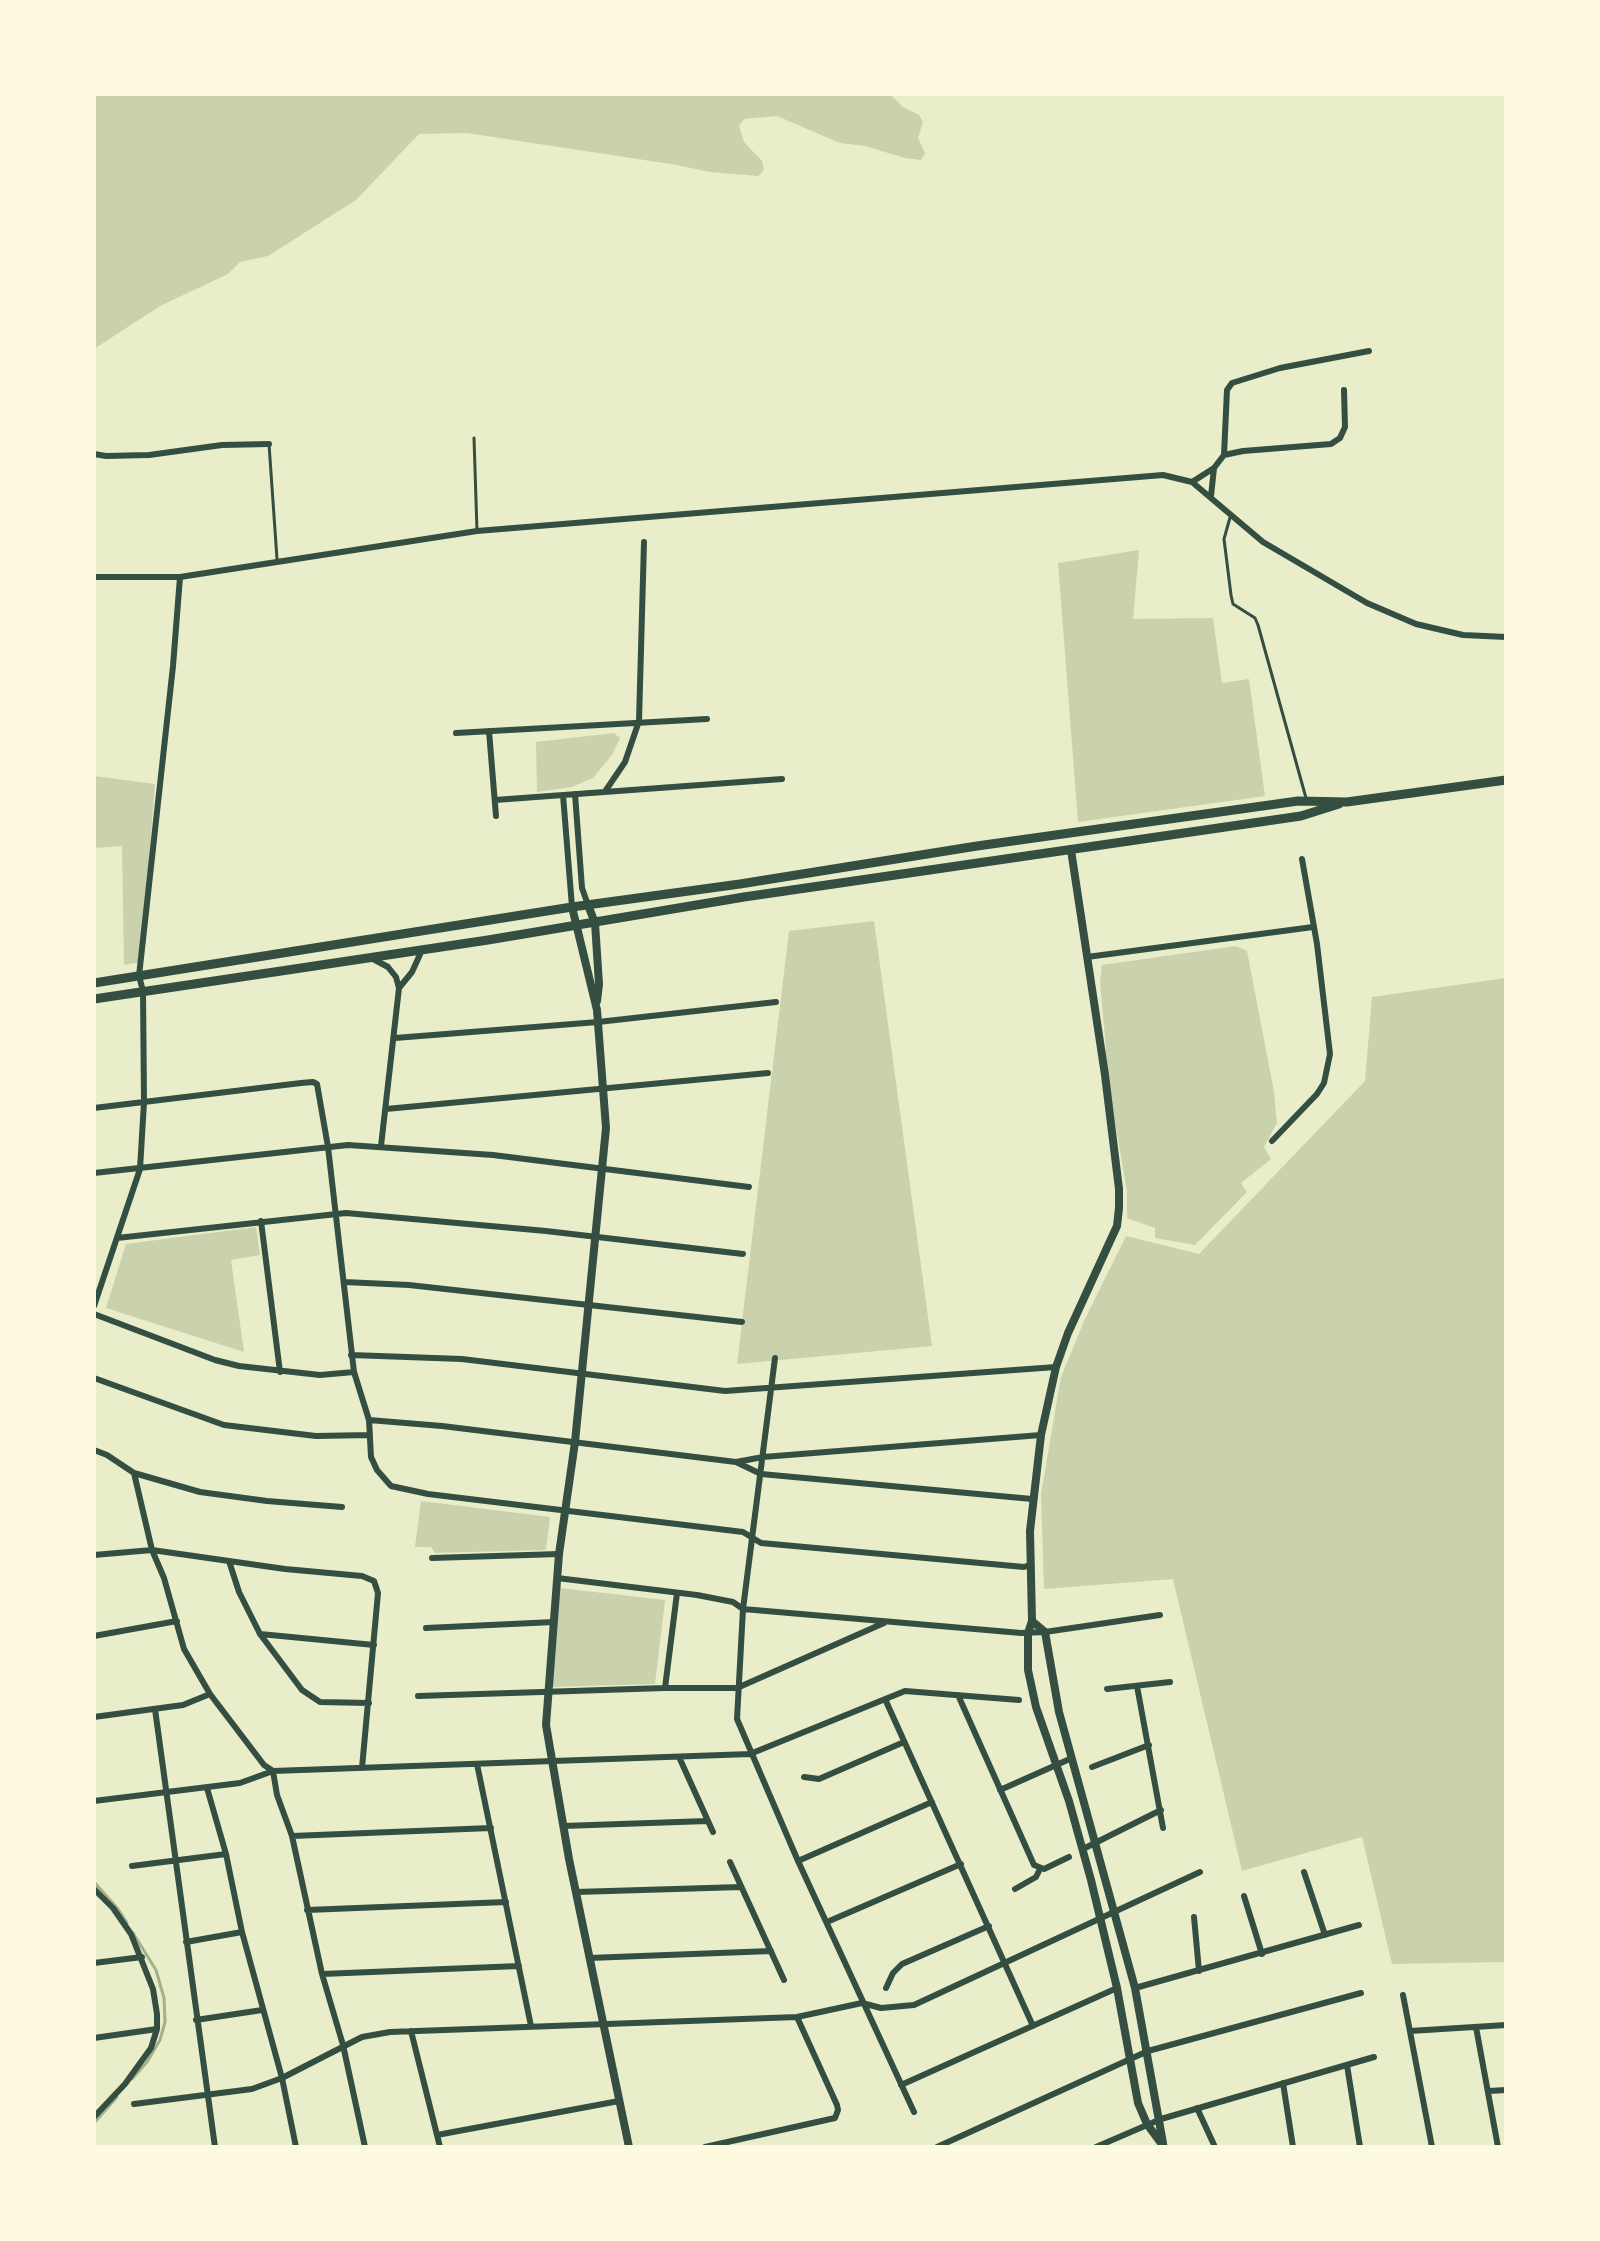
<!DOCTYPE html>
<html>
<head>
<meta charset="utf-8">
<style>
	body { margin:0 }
	#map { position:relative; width:1600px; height:2241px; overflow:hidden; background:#e9edc9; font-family:Arial,sans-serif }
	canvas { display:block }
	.frame { position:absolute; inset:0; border:96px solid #fefae0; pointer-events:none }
</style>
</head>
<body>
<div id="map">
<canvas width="1600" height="2241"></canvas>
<div class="frame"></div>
</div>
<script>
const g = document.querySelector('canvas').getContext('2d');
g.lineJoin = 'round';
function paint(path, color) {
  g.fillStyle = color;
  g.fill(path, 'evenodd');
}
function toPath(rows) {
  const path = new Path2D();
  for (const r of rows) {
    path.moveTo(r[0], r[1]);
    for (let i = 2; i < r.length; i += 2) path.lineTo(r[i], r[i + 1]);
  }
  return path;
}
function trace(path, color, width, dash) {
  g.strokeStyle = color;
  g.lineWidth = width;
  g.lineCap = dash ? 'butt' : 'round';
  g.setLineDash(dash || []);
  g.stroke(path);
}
const green = toPath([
	[94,94,890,94,903,107,919,115,923,122,918,138,925,153,921,160,905,158,865,146,840,143,777,116,744,119,739,126,744,142,762,161,764,170,758,176,710,172,677,165,467,133,419,134,356,200,268,256,240,262,228,274,160,306,94,349],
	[1139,550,1133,619,1213,618,1222,683,1249,679,1265,796,1078,822,1058,563],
	[614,733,620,738,612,755,593,778,572,787,537,792,536,742],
	[94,776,155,784,141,962,124,965,122,846,94,848],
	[874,921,932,1346,737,1364,789,931],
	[1236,946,1247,951,1274,1092,1277,1123,1264,1147,1271,1159,1241,1183,1247,1192,1195,1245,1155,1238,1155,1228,1127,1218,1127,1191,1103,1053,1106,1049,1100,982,1102,965],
	[1506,978,1506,1962,1392,1964,1362,1837,1242,1871,1173,1579,1044,1589,1041,1494,1061,1377,1085,1319,1126,1236,1199,1254,1365,1081,1372,997],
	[256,1227,260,1255,231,1260,244,1352,106,1308,126,1244],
	[421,1501,550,1517,546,1550,435,1553,431,1547,415,1547],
	[560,1588,665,1600,655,1684,551,1687]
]);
const stream = toPath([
	[94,1882,118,1909,127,1923],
	[132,2079,147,2062,160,2040,165,2022,164,1998,156,1970,133,1933],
	[94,2123,117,2097]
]);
const service = toPath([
	[474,438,477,531],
	[269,444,277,559],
	[1231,514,1224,539,1231,595,1233,604,1255,618,1258,625,1306,798]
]);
const minor = toPath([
	[94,454,106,456,149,455,222,445,269,444],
	[1224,455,1227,390,1232,383,1280,368,1369,351],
	[1192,482,1214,468,1224,455,1243,451,1331,444,1340,438,1345,427,1344,390],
	[1211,496,1214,468],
	[94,577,180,577,477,531,1163,475,1192,482,1263,542,1367,603,1416,624,1463,635,1506,637],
	[489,731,496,816],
	[456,733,707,719],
	[606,790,625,762,639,721,644,542],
	[575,794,582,888,588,905],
	[563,795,572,907],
	[495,800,782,779],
	[1087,957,1313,927],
	[373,959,388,967,396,977,399,988,381,1146],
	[399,988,412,972,422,950],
	[395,1038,598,1022,776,1002],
	[94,1108,301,1083,313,1082,317,1084,328,1147,354,1372,369,1420,371,1457,377,1470,391,1486,428,1494,743,1532,761,1543,1024,1567,1030,1565],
	[386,1109,768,1073],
	[1272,1141,1317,1094,1324,1083,1330,1054,1317,944,1302,859],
	[94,1173,348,1145,493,1155,749,1187],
	[261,1221,280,1372],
	[117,1238,346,1213,546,1231,743,1254],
	[344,1282,409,1285,742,1322],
	[94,1306,140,1169,144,1102,143,991,139,976,173,666,180,577],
	[94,1314,215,1360,239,1366,320,1375,354,1372],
	[351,1355,462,1359,725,1391,1056,1367],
	[775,1358,743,1609,737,1719,798,1861,914,2112],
	[94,1378,224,1425,316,1436,370,1435],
	[369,1420,442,1426,736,1462,761,1474,1032,1499],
	[94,1450,107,1455,134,1473,152,1550,164,1578,184,1649,210,1694,264,1765,273,1771,277,1795,292,1836,322,1974,343,2045,365,2147],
	[736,1462,763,1457,1041,1435],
	[134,1473,200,1492,267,1501,342,1507],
	[94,1555,152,1550,285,1569,362,1576,374,1581,378,1593,362,1768],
	[432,1558,559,1554],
	[229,1561,239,1592,260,1634,302,1690,320,1702,369,1703],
	[557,1578,697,1595,733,1602,743,1609,1021,1633,1045,1632,1160,1615],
	[426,1628,554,1622],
	[260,1634,374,1645],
	[94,1636,177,1621],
	[1137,1686,1163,1828],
	[665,1688,677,1593],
	[1107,1689,1170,1682],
	[958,1695,1034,1865,1044,1869,1069,1857],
	[418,1696,665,1688,737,1688,884,1623],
	[885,1699,1033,2026],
	[155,1709,215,2147],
	[94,1717,183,1705,210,1694],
	[679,1757,713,1832],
	[477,1764,531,2026],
	[1092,1767,1149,1745],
	[804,1777,819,1779,904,1742],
	[207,1788,226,1854,242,1932,282,2078,296,2147],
	[1000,1790,1072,1758],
	[94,1801,240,1783,273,1771,750,1754,905,1691,1019,1700],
	[563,1826,707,1821],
	[292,1836,491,1828],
	[1083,1849,1161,1810],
	[798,1861,932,1802],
	[730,1862,784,1980],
	[132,1866,226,1854],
	[1304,1872,1325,1935],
	[94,1889,113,1908,131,1934,153,1989,157,2014,157,2029,151,2048,125,2084,94,2117],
	[1015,1889,1036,1877,1040,1869],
	[576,1892,741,1887],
	[1244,1896,1262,1954],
	[307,1910,506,1902],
	[1194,1917,1199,1971],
	[827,1922,961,1864],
	[186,1942,242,1932],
	[589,1958,771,1951],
	[94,1963,142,1957],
	[322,1974,519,1966],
	[886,1988,893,1973,902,1964,989,1926],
	[1135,1988,1359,1925],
	[1403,1995,1432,2147],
	[196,2020,262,2010],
	[1476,2027,1498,2147],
	[411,2031,440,2147],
	[1410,2031,1506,2025],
	[94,2038,157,2029],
	[1347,2065,1360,2147],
	[1283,2083,1293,2147],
	[901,2085,1117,1988],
	[1489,2091,1506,2090],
	[134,2104,252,2089,282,2078,362,2037,390,2032,797,2017,862,2003,881,2008,914,2005,1200,1872],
	[1197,2108,1215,2147],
	[437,2135,619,2101],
	[705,2147,835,2118,838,2110,837,2105,797,2017],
	[937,2147,1148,2051,1361,1993],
	[1096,2147,1161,2119,1374,2057]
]);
const tertiary = toPath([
	[1071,850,1105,1075,1119,1189,1119,1208,1117,1226,1068,1333,1056,1367,1041,1435,1030,1531,1032,1621,1028,1633,1028,1670,1036,1707,1069,1801,1091,1880,1117,1988,1138,2103,1147,2124,1164,2147],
	[588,905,595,923,599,984,597,1001],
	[572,907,597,1010,606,1128,575,1442,559,1554,546,1725,569,1859,629,2147],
	[1032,1621,1045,1632,1059,1712,1135,1988,1163,2143]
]);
const secondary = toPath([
	[94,983,572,907,740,884,977,846,1298,801,1347,802,1506,780],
	[94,999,488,940,744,897,1301,816,1339,804]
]);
paint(green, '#cad2ad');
trace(stream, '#a3b18a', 3);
trace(service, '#344e41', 3);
trace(minor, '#344e41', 6);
trace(tertiary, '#344e41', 8);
trace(secondary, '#344e41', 9);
</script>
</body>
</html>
